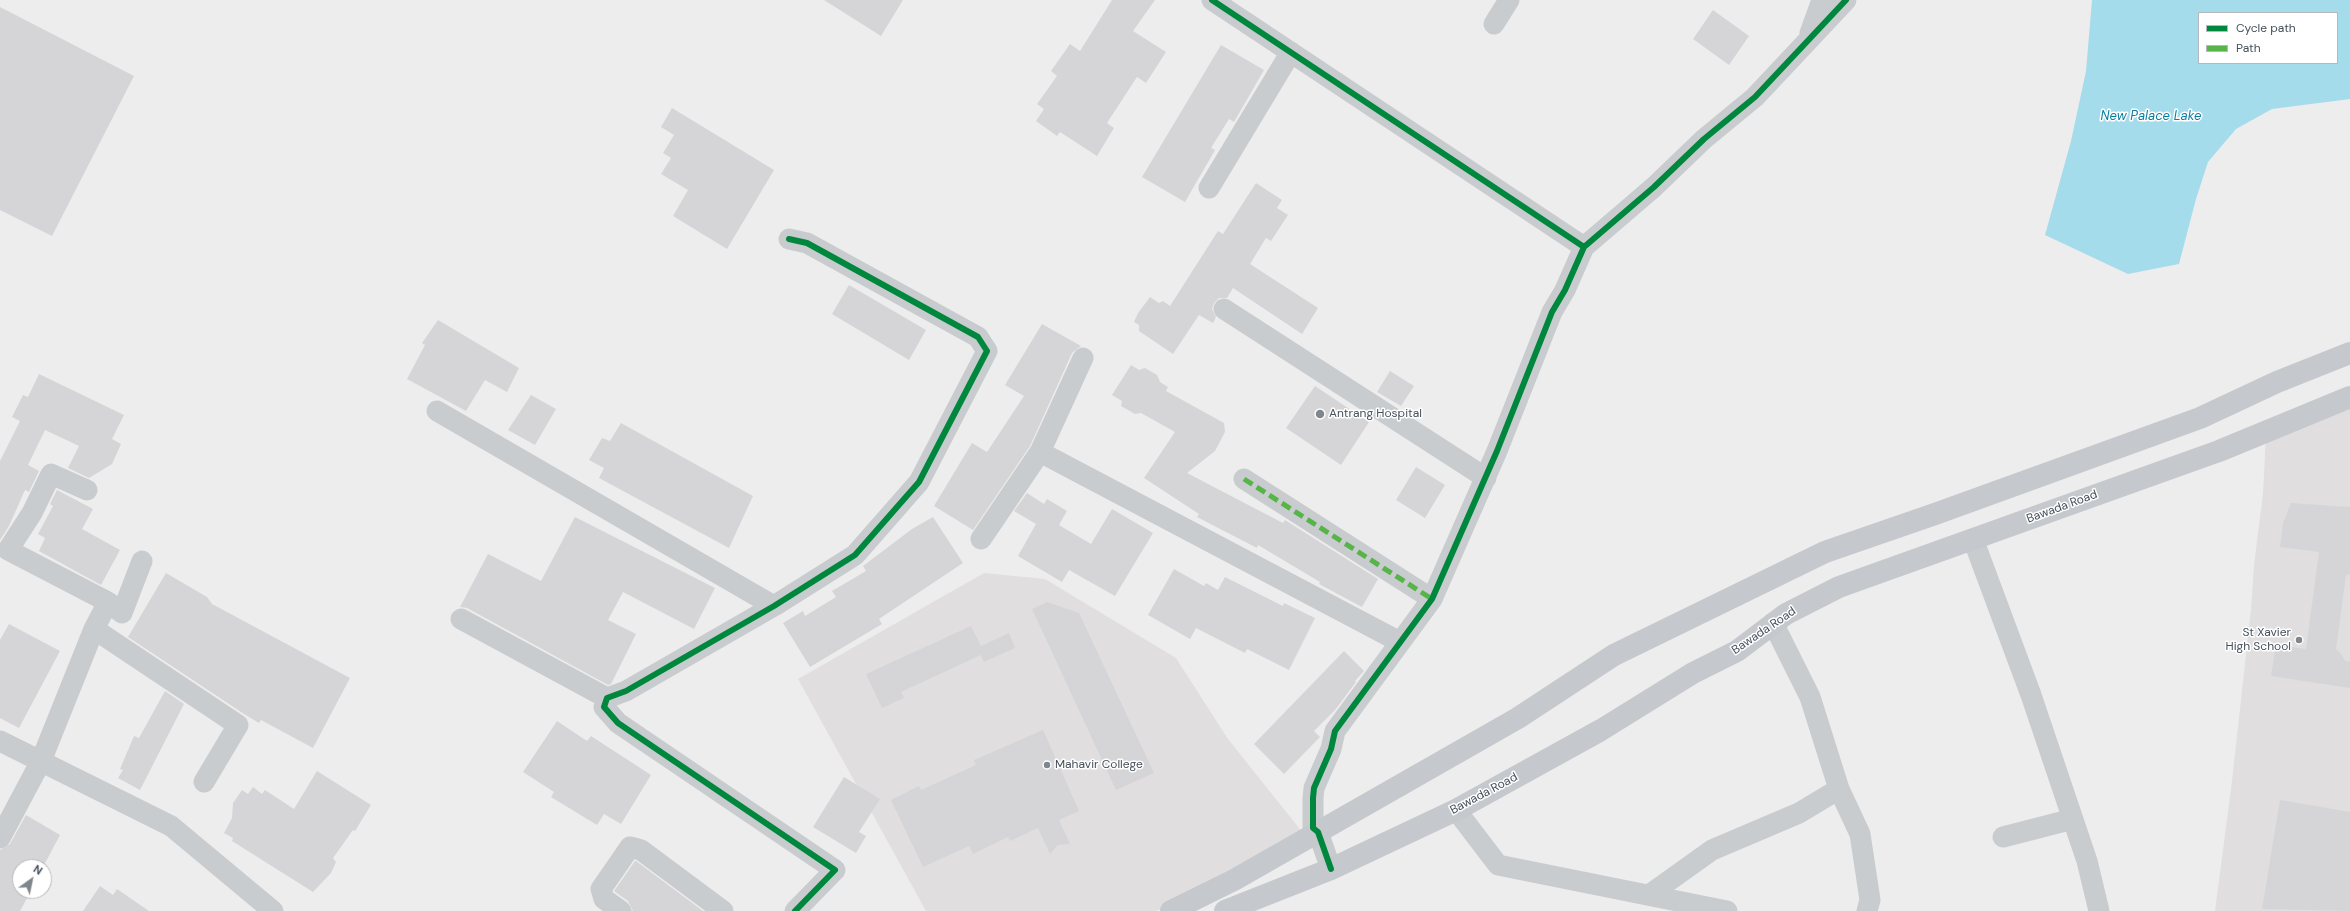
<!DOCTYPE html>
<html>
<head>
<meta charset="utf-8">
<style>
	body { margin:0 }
	#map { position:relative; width:2350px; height:911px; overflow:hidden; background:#eeeded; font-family:"DM Sans",sans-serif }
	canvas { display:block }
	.legend { position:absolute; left:2198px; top:12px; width:140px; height:52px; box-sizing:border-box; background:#fff; border:1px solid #b5b9bd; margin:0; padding:5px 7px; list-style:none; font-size:12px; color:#454f5a }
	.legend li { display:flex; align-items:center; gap:8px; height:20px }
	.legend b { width:20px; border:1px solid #b5b9bd }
	.north { position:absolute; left:12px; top:859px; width:40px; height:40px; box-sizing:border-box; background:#fff; border:1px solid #b5b9bd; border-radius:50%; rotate:33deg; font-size:11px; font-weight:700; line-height:16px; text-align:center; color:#454f5a }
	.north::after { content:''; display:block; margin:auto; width:14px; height:18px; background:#80868d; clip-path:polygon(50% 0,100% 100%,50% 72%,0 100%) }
</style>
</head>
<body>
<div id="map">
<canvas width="2350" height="911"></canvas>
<ul class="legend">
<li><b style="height:5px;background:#00873e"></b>Cycle path</li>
<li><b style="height:5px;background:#57b448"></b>Path</li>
</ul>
<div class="north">N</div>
</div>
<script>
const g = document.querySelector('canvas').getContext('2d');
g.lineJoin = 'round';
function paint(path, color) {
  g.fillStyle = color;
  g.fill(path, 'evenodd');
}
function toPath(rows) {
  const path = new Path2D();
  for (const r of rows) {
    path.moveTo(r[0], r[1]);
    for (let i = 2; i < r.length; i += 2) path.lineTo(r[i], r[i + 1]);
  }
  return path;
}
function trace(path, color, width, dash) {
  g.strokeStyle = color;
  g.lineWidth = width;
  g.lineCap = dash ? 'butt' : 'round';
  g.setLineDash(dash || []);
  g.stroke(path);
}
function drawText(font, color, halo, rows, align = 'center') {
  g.font = font + ' "DM Sans",sans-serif';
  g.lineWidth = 3;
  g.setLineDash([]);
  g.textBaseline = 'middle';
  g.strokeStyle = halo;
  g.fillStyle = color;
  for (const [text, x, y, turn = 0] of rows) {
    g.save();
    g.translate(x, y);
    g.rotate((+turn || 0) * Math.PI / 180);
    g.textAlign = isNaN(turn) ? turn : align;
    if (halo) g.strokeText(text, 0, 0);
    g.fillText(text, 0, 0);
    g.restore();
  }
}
const education = toPath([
	[2350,395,2350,911,2215,911,2232,781,2251,610,2254,565,2263,494,2266,435],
	[984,573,1045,579,1176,658,1228,739,1303,833,1193,897,1156,911,926,911,798,679]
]);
const water = toPath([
	[2092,0,2350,0,2350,99,2272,109,2236,129,2208,162,2196,199,2179,264,2128,274,2045,235,2071,141,2086,71],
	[2199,13,2337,13,2337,63,2199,63]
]);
const building = toPath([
	[824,0,903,0,881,36],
	[1112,0,1155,0,1133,31,1166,52,1146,83,1137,77,1107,123,1114,128,1097,156,1060,132,1057,136,1036,121,1044,109,1037,104,1057,76,1051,71,1070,44,1080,51],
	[0,7,134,76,52,236,0,210],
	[1713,10,1749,36,1729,65,1693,39],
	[1221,45,1264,70,1234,122,1229,119,1211,148,1215,150,1185,202,1142,177],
	[672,108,774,170,727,249,673,216,688,190,661,174,671,158,663,153,674,135,661,127],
	[1256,183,1282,200,1277,208,1288,215,1271,241,1266,238,1250,264,1318,308,1302,334,1233,288,1227,298,1219,298,1214,303,1212,309,1216,317,1213,323,1199,315,1173,354,1139,331,1139,325,1134,322,1138,313,1150,297,1159,303,1163,301,1170,306,1218,231,1223,234],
	[849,285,926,330,909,360,832,314],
	[438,320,519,368,507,392,485,380,466,411,407,379,425,345,422,343],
	[1042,324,1081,346,1072,353,1030,446,973,530,934,506,972,443,987,452,1024,396,1005,385],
	[1131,365,1139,370,1145,368,1157,375,1160,382,1168,387,1166,391,1224,423,1225,432,1215,451,1187,473,1283,523,1285,520,1378,579,1362,607,1319,584,1320,582,1258,545,1257,548,1197,517,1199,514,1144,478,1175,432,1141,413,1135,414,1121,406,1122,401,1112,395],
	[1390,371,1414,386,1401,406,1377,392],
	[39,374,124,415,112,439,121,444,112,464,89,478,68,468,79,446,45,430,28,465,39,471,29,492,25,490,9,526,0,540,0,461,20,421,12,417,23,395,28,397],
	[1315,386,1369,422,1341,465,1286,428],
	[531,395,556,409,535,445,508,430],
	[621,423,753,496,729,548,599,478,604,468,589,460,602,438,610,441],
	[1416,467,1445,485,1425,518,1396,500],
	[57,490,93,509,82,529,120,550,101,585,39,551,45,538,38,534,53,506,50,504],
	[1027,493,1044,504,1047,499,1067,511,1059,525,1091,544,1112,509,1153,533,1115,596,1069,570,1062,582,1018,556,1036,524,1014,511],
	[2291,503,2350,507,2350,574,2346,575,2336,649,2342,655,2345,661,2350,662,2350,688,2271,676,2276,645,2306,649,2319,552,2280,547,2283,523],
	[575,517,715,588,694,629,623,592,608,620,636,634,611,684,608,685,467,608,460,607,488,554,541,581],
	[933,517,963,563,879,619,882,624,810,667,783,623,803,611,805,616,836,597,832,591,866,571,863,566,912,529],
	[1174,569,1204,586,1206,583,1218,590,1225,577,1283,606,1284,603,1315,618,1289,670,1247,649,1245,653,1196,628,1190,639,1148,615],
	[166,573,207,597,212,604,350,678,313,748,261,720,259,723,244,714,128,637],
	[1047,602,1079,613,1154,773,1116,790,1032,609],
	[9,624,60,651,19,728,0,718,0,640],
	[971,626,981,646,1009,633,1015,648,984,662,981,655,901,692,904,698,882,708,866,674],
	[1344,651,1364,671,1355,681,1356,682,1335,710,1314,731,1320,737,1284,774,1254,744],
	[165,691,184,704,140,790,118,778,123,770,120,769,134,736,139,738],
	[557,721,587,741,591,736,651,775,621,824,604,814,597,825,551,797,554,792,523,772],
	[1043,730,1079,811,1059,820,1070,844,1058,845,1050,854,1038,828,1010,841,1008,837,973,854,969,846,923,867,891,800,919,786,921,790,976,765,974,760],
	[317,771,371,805,355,831,353,830,333,858,336,862,331,873,313,892,232,841,233,838,224,833,232,818,233,803,242,790,248,794,253,787,262,794,265,790,294,809],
	[844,777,880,799,859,832,866,836,856,853,813,827],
	[2280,800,2350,812,2350,911,2262,909],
	[26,815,60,835,43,867,20,867,20,891,31,891,20,911,0,911,0,850,10,844],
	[635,861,636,861,703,911,633,911,628,901,614,891],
	[100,886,113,895,117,889,149,911,83,911]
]);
const minor = toPath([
	[1212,0,1584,247],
	[1494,24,1509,0],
	[1810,33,1822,0],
	[1209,188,1291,52],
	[1224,309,1486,478],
	[437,411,774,606],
	[1040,452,1400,642],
	[1244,479,1432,599],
	[87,490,51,474,32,513,8,550,108,602,122,613,142,561],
	[981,539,1040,452,1083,358],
	[1973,539,2031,695,2087,861,2099,911],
	[461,619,607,698],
	[1773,623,1810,697,1839,789],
	[94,629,238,725,204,782],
	[607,698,626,691,774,606,855,555,919,482,987,351,978,337,807,243,789,239],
	[607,698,604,707,618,723,835,870,795,911],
	[0,741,171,826,273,911],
	[1456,810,1498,865,1727,911],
	[2003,837,2073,819],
	[0,838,41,761,94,629,108,602],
	[1331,869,1318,832,1313,828,1313,798,1314,788,1331,749,1335,731,1432,599,1497,451,1552,312,1565,290,1584,247,1654,187,1704,139,1755,97,1846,0],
	[1649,895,1712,850,1799,813,1839,789,1860,834,1870,900,1867,911],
	[621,911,604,899,601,889,630,847,641,850,723,911]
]);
const major = toPath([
	[1171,911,1234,880,1518,718,1614,655,1825,552,1935,514,2200,418,2277,382,2350,353],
	[1225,911,1331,869,1456,810,1601,730,1693,673,1737,651,1786,614,1839,587,2219,451,2350,397]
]);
const quiet = toPath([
	[1244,479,1432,599]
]);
const cycleway = toPath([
	[1212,0,1584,247],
	[789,239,807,243,978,337,987,351,919,482,855,555,774,606,626,691,607,698,604,707,618,723,835,870,795,911],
	[1331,869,1318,832,1313,828,1313,798,1314,788,1331,749,1335,731,1432,599,1497,451,1552,312,1565,290,1584,247,1654,187,1704,139,1755,97,1846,0]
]);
const markers = [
	[1320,414,5,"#80868d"],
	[2299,640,4,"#80868d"],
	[1047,765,4,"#80868d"]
];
const poiNames = [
	["Antrang Hospital",1329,414],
	["St Xavier",2291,633,"right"],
	["High School",2291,647,"right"],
	["Mahavir College",1055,765]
];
const streetNames = [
	["Bawada Road",2062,507,-20],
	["Bawada Road",1764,631,-34],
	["Bawada Road",1484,794,-28]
];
const waterNames = [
	["New Palace Lake",2151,117]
];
paint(education, '#e0dedf');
paint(water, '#a4dcec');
paint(building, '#d5d5d7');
trace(minor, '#c9ccce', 21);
trace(major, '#c5c8cc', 22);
trace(quiet, '#57b448', 5, [10, 5]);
trace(cycleway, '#00873e', 6);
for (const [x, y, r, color] of markers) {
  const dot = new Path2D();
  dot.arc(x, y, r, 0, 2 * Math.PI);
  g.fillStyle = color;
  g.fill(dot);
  trace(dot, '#fff', 1.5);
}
drawText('12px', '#454f5a', '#fff', poiNames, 'left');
drawText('12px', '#454f5a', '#fff', streetNames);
drawText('italic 13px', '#0b7da0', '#fff', waterNames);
</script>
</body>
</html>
